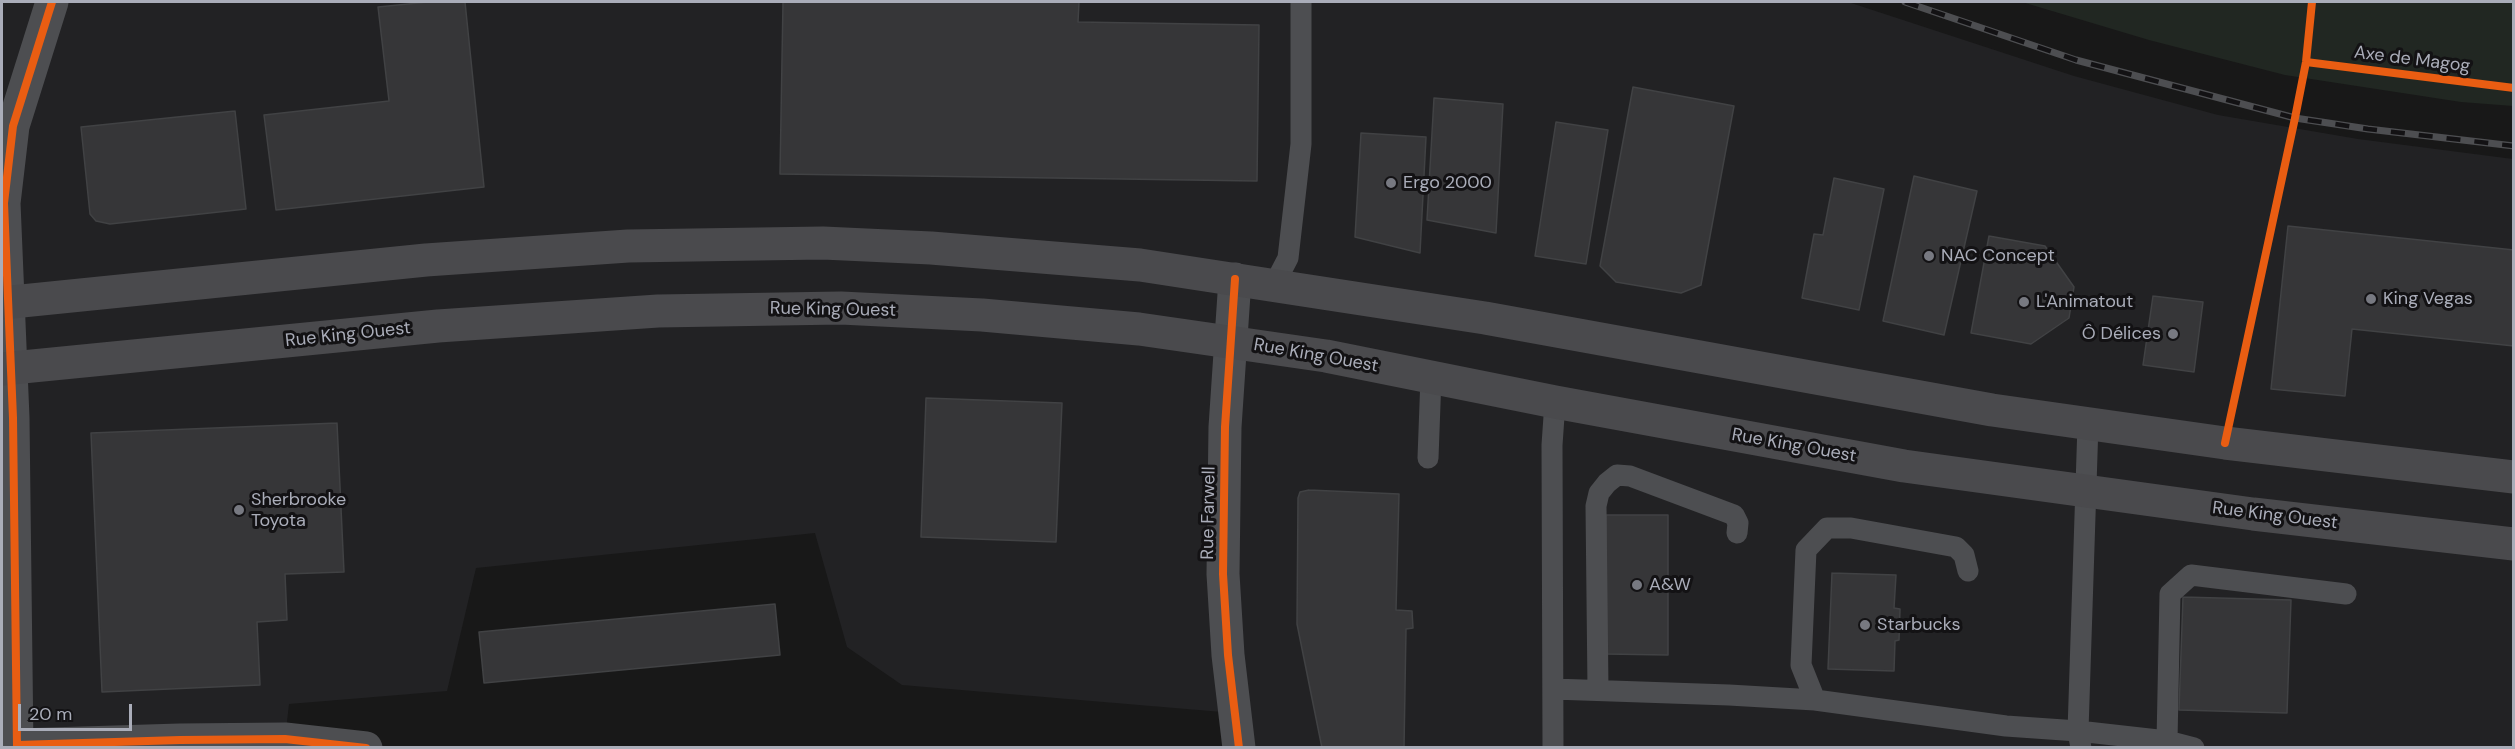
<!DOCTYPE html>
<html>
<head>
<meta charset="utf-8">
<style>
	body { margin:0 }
	#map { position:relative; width:2515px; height:749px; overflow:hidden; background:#181818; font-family:"DM Sans",sans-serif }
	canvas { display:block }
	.frame { position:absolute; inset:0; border:3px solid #aaadb9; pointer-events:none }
	.scale { position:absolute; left:18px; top:704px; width:114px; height:27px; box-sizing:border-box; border:3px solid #aaadb9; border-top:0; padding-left:8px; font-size:18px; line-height:21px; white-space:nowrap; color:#aaadb9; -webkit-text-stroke:4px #131214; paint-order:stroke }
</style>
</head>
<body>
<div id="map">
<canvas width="2515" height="749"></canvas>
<div class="frame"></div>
<div class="scale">20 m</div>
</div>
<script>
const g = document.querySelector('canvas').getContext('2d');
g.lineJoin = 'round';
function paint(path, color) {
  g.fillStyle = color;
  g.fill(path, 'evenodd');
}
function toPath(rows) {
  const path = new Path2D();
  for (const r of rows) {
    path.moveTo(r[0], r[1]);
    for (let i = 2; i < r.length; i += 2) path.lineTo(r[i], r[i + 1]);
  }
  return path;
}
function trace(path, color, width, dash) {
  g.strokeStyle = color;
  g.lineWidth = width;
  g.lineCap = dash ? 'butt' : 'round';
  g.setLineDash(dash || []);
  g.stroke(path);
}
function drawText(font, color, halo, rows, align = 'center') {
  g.font = font + ' "DM Sans",sans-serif';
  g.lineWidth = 6;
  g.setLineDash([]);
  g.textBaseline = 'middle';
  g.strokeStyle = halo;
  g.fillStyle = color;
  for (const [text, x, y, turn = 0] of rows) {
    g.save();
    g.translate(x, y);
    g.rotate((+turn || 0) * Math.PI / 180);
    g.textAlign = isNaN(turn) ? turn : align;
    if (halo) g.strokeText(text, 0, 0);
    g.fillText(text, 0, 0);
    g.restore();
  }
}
const built = toPath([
	[3,2,1848,2,2074,76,2218,115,2358,139,2513,159,2513,747,1239,747,1234,713,902,685,847,647,815,533,476,568,447,691,289,704,285,739,2,747]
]);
const green = toPath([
	[2022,2,2513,2,2513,106,2461,102,2285,75,2149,40]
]);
const building = toPath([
	[428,2,465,2,484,187,276,210,264,115,389,101,378,7,428,2],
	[783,2,1079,2,1078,22,1259,25,1257,181,780,174,783,2],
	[1633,87,1734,106,1701,285,1681,293,1616,282,1600,266,1633,87],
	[1434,98,1503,104,1496,233,1427,220,1434,98],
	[235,111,246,209,110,224,96,221,90,214,81,127,235,111],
	[1556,122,1608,130,1586,264,1535,256,1556,122],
	[1361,133,1426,137,1420,253,1355,237,1361,133],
	[1914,176,1977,191,1944,335,1883,321,1914,176],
	[1834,178,1884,189,1859,310,1802,298,1814,234,1823,235,1834,178],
	[2288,226,2514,250,2514,346,2352,329,2345,396,2271,389,2288,226],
	[1989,236,2045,246,2074,287,2069,318,2031,344,1971,333,1989,236],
	[2153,296,2203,302,2194,372,2143,365,2153,296],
	[926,398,1062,403,1056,542,921,537,926,398],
	[337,423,344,572,285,574,287,620,257,622,260,685,102,692,91,433,337,423],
	[1309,490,1399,494,1396,610,1412,611,1413,628,1406,629,1404,748,1322,748,1297,624,1298,498,1300,492,1309,490],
	[1606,515,1668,515,1668,655,1606,654,1606,515],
	[1832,573,1896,575,1894,608,1900,609,1899,640,1895,641,1894,671,1828,669,1832,573],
	[2183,597,2291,600,2287,713,2179,710,2183,597],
	[775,604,780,655,484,683,479,632,775,604]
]);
const service = toPath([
	[1274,285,1288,258,1301,144,1301,2],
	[1428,458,1431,377],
	[1553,689,1729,695,1815,700,2006,726,2078,731,2167,741,2194,748],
	[1598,690,1596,506,1599,493,1607,483,1617,475,1630,476,1734,515,1738,523,1737,533],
	[1815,700,1801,665,1806,550,1827,528,1851,528,1956,547,1964,555,1968,571],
	[2167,741,2170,594,2191,575,2346,594],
	[1553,748,1552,445,1555,402],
	[2081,748,2078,731,2088,424]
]);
const minor = toPath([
	[1235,279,1225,427,1223,574,1228,655,1239,748],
	[17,745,180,740,285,739,366,748],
	[17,748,13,418,4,203,13,126,52,2]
]);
const primary = toPath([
	[2,303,426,260,628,246,823,243,931,248,1140,265,1485,318,1992,410,2225,443,2514,477],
	[2,369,438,326,658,311,841,308,982,315,1139,329,1326,356,1555,402,1904,466,2253,514,2514,544]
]);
const rail = toPath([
	[1905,2,2076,60,2295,118,2368,129,2514,146]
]);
const cycleway = toPath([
	[2306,62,2514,88],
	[1235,279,1225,427,1223,574,1228,655,1239,748],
	[2225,443,2295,118,2306,62,2312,2],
	[17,745,180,740,285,739,366,748],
	[17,748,13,418,4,203,13,126,52,2]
]);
const markers = [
	[1391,183,6,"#777981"],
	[1929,256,6,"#777981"],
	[2371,299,6,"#777981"],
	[2024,302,6,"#777981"],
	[2173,334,6,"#777981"],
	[239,510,6,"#777981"],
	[1637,585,6,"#777981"],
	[1865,625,6,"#777981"]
];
const streetNames = [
	["Axe de Magog",2412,60,7],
	["Rue King Ouest",833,310,1],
	["Rue King Ouest",348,335,-6],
	["Rue King Ouest",1316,356,10],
	["Rue King Ouest",1794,446,10],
	["Rue Farwell",1209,513,-89],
	["Rue King Ouest",2275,516,7]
];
const poiNames = [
	["Ergo 2000",1403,183],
	["NAC Concept",1941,256],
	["King Vegas",2383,299],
	["L'Animatout",2036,302],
	["Ô Délices",2161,334,"right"],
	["Sherbrooke",251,500],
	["Toyota",251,521],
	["A&W",1649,585],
	["Starbucks",1877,625]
];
paint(built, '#222224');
paint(green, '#212722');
paint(building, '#363638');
trace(building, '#414244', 1.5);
trace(service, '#4d4e51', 21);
trace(minor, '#4d4e51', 33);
trace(primary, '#4a4a4d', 33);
trace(rail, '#4d4e51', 7);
trace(rail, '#131214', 4.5, [14]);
trace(cycleway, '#e95d12', 8);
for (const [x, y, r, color] of markers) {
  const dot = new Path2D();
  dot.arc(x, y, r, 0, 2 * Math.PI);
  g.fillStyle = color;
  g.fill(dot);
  trace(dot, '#131214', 2);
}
drawText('18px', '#aaadb9', '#131214', streetNames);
drawText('18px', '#aaadb9', '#131214', poiNames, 'left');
</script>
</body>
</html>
